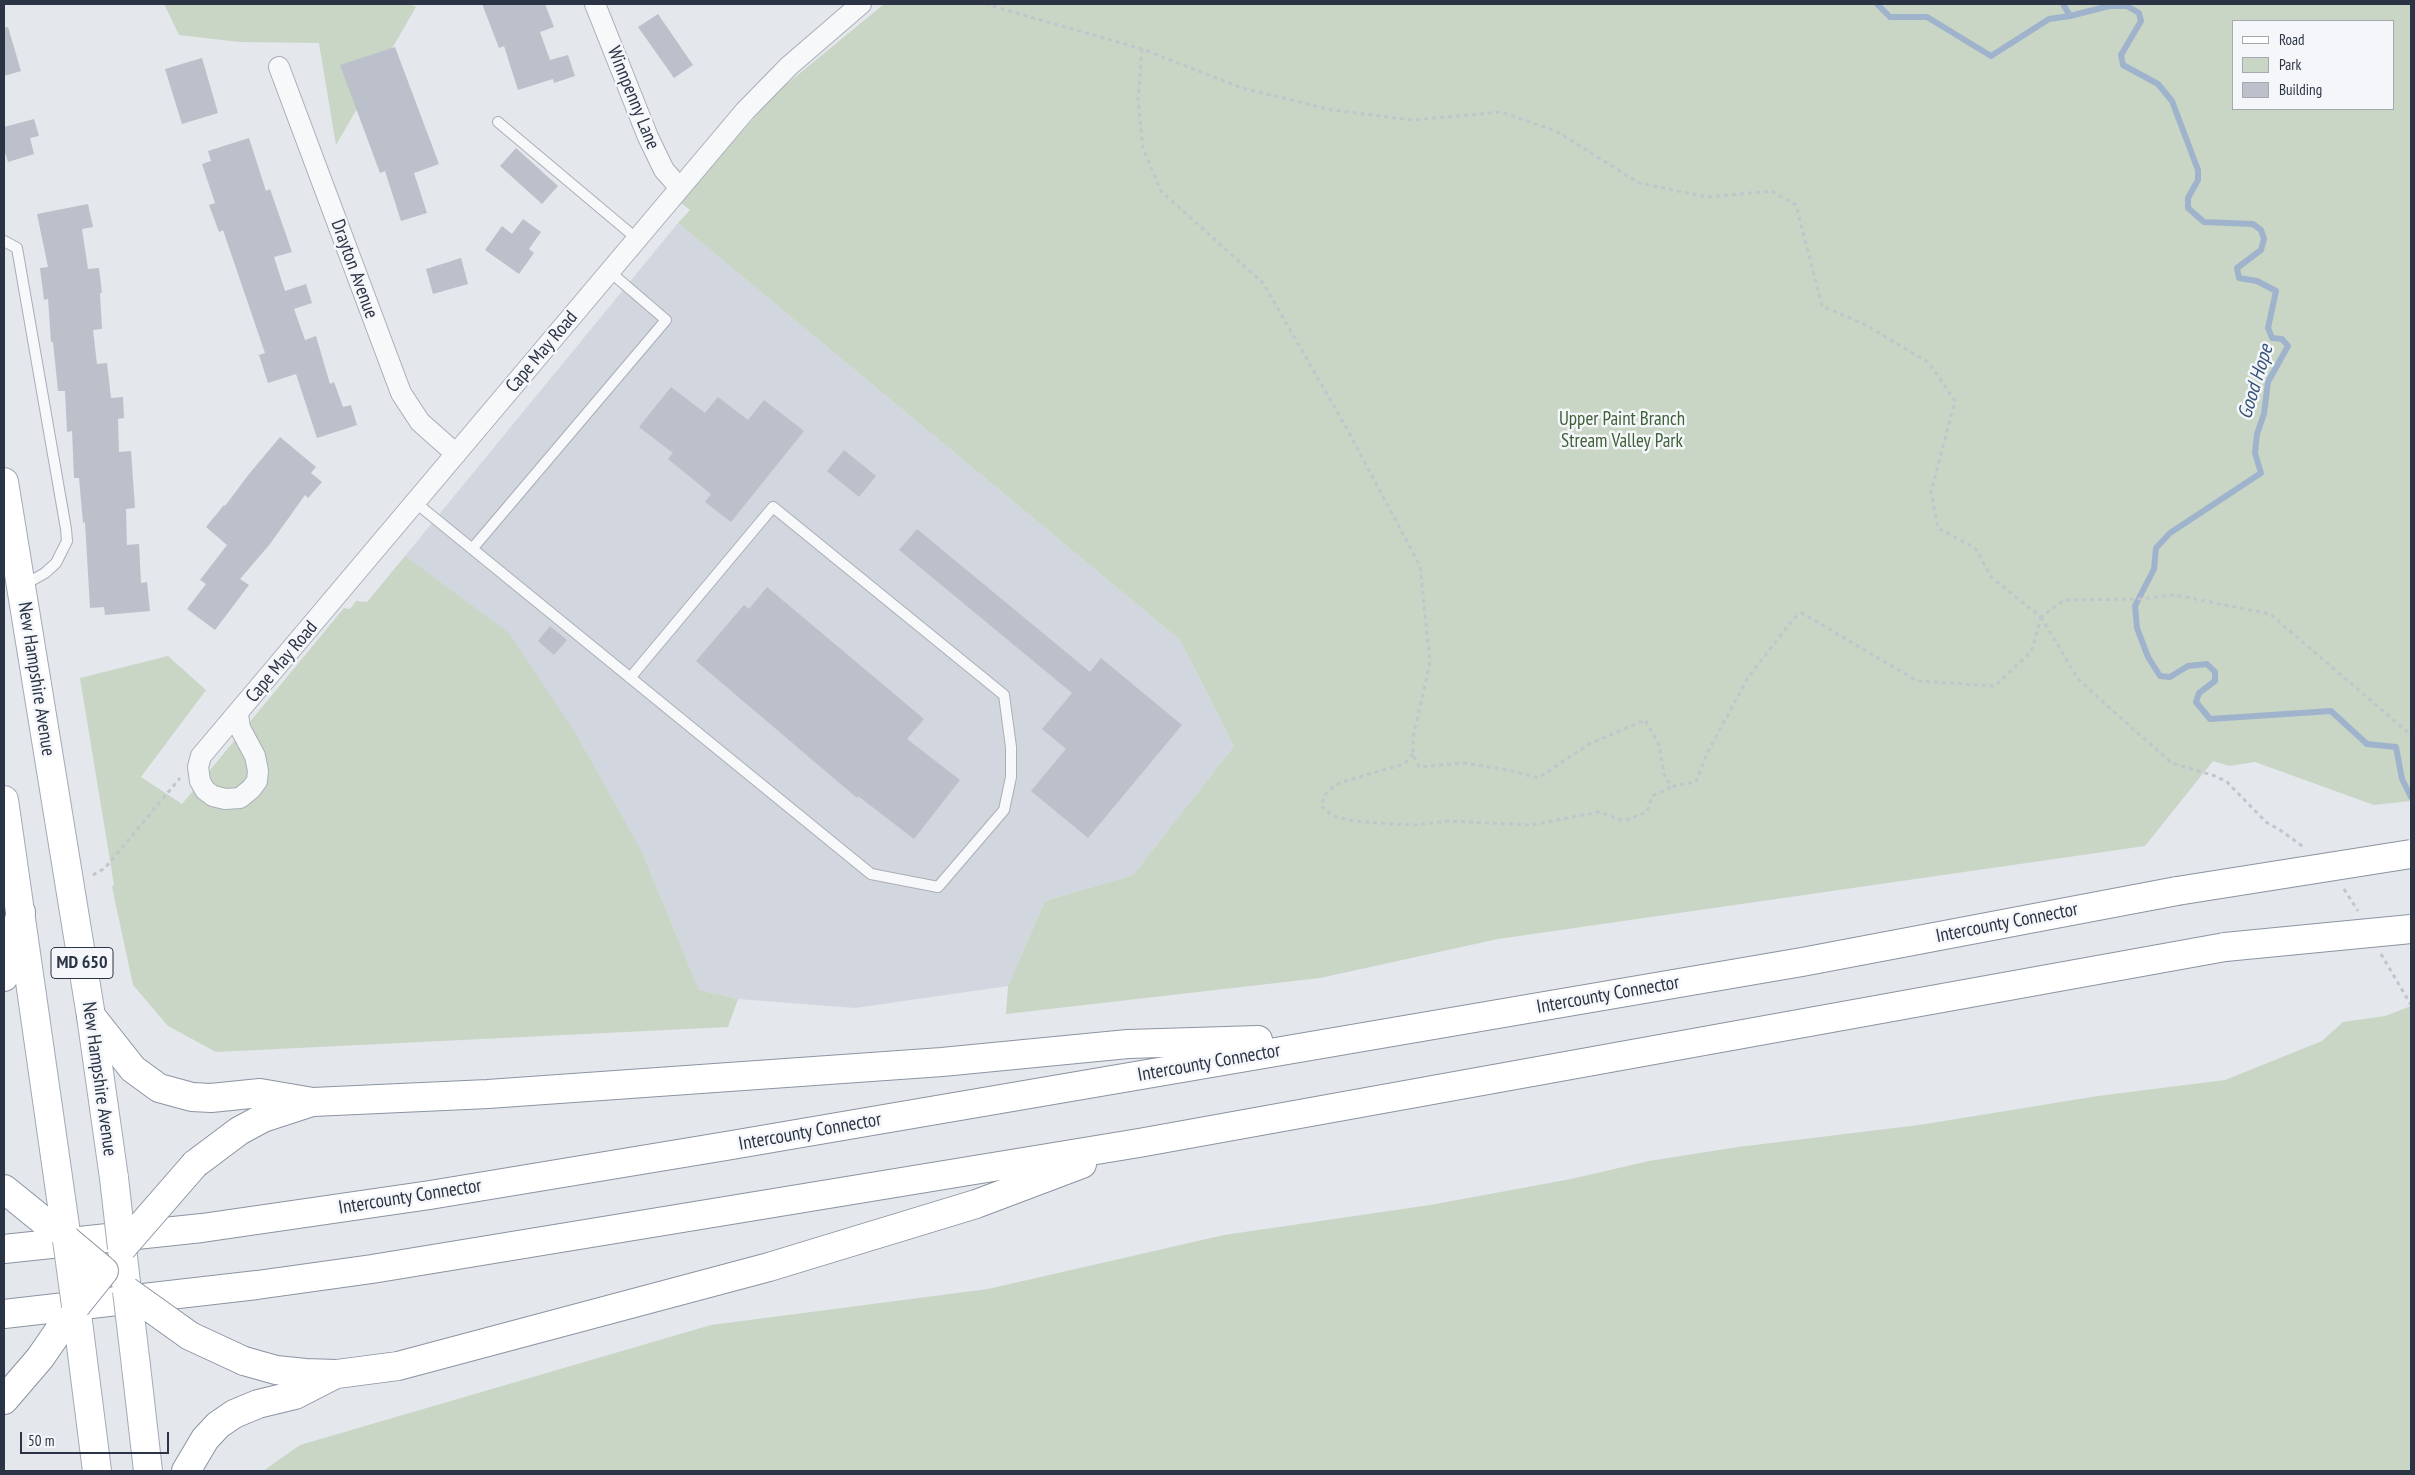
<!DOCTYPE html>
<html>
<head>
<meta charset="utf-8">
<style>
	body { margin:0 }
	#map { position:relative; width:2415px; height:1475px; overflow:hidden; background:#e4e7ec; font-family:"PT Sans Narrow",sans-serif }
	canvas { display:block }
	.frame { position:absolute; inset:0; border:5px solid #2b3445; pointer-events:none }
	.legend { position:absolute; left:2232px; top:20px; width:162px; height:90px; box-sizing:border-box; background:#f4f6f9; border:1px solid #a4a8b1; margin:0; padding:6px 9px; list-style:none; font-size:15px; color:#2b3445 }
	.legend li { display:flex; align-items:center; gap:10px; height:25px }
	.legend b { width:25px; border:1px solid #a4a8b1 }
	.scale { position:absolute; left:20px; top:1432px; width:149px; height:22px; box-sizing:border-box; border:2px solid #2b3445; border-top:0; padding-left:6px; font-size:15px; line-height:18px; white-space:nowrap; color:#2b3445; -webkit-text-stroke:4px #f4f6f9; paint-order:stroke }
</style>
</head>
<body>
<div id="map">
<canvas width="2415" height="1475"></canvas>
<div class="frame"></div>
<ul class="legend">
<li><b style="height:6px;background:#fff"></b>Road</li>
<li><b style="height:14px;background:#c9d6c5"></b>Park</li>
<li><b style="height:14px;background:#bbc0ca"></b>Building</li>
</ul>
<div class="scale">50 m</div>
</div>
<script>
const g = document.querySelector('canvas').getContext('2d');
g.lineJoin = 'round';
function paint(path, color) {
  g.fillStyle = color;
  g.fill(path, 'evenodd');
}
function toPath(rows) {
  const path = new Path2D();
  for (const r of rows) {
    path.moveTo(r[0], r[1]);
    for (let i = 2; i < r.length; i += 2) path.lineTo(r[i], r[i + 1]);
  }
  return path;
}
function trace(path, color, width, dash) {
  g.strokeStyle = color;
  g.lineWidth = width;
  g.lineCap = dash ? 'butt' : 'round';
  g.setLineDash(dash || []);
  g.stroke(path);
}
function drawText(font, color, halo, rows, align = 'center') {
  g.font = font + ' "PT Sans Narrow",sans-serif';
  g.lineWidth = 5;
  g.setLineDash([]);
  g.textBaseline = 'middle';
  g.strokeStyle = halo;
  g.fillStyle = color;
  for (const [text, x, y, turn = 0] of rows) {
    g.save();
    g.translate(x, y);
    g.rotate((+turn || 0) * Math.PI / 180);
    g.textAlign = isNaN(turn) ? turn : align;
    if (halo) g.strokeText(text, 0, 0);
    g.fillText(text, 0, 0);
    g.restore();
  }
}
const built = toPath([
	[678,223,1180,640,1234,746,1133,875,1045,901,1008,986,855,1008,738,999,699,990,642,852,405,556]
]);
const green = toPath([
	[164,4,411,4,416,7,336,145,319,43,239,42,179,35],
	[884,4,2411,4,2411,801,2374,805,2255,762,2229,766,2213,761,2145,846,1498,939,1320,978,1006,1014,1008,986,1045,901,1133,875,1234,746,1180,640,678,223,690,210,680,202,777,92],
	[2234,21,2394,21,2394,109,2234,109],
	[405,556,509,633,574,731,642,852,699,990,738,999,728,1027,216,1052,168,1026,133,985,112,887,114,885,80,678,168,656,206,690,141,777,182,804,344,608,350,609,356,601,367,602],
	[2411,1006,2411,1471,263,1471,300,1445,711,1325,988,1289,1224,1235,1430,1205,1571,1179,1649,1161,1738,1147,1919,1125,2098,1096,2225,1080,2322,1041,2343,1022,2385,1016]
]);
const stream = toPath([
	[1877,4,1890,17,1927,17,1991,56,2049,19,2070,16],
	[2063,4,2070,16,2109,6,2127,6,2139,13,2141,21,2121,55,2123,65,2158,84,2172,101,2198,170,2198,180,2188,198,2188,208,2204,222,2253,224,2261,230,2264,239,2261,250,2237,268,2239,278,2257,281,2276,291,2268,328,2272,338,2282,339,2288,346,2268,382,2264,414,2257,434,2255,453,2261,473,2170,533,2156,548,2154,569,2135,606,2137,628,2148,657,2160,676,2170,677,2188,666,2207,664,2215,672,2215,681,2199,693,2196,702,2210,719,2331,711,2367,744,2396,747,2402,779,2411,797]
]);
const building = toPath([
	[482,4,545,4,554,27,540,32,550,60,568,55,575,76,554,83,553,79,518,90,504,46,499,48],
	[658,14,693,65,674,78,638,27],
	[8,27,21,71,4,76,4,28],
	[395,47,439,164,414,173,427,213,401,221,385,171,380,173,340,65],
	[202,58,218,113,182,124,165,69],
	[34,119,39,136,30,138,34,154,8,162,4,149,4,127],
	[249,138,266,191,270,189,292,252,274,257,285,291,306,284,312,303,294,309,305,340,316,336,330,384,334,382,343,407,351,405,357,425,317,438,296,374,268,383,259,355,265,353,223,230,219,232,209,205,215,203,202,164,211,161,208,151],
	[516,148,558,186,542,204,500,166],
	[88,204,93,227,82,229,88,269,99,268,102,293,100,293,102,329,93,330,97,364,107,363,111,398,123,397,124,418,118,419,119,452,131,451,135,508,126,509,127,545,139,544,141,583,147,582,150,611,105,615,104,607,90,608,85,522,83,523,79,478,74,478,72,431,67,432,65,391,58,391,53,342,51,342,48,299,44,300,40,268,48,267,37,214],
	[523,219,541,232,529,249,534,253,519,274,485,250,502,226,512,234],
	[461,258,468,284,433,294,426,269],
	[671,387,705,413,718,397,748,420,764,400,804,431,731,522,705,502,711,494,668,459,673,453,639,427],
	[280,437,316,467,311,473,322,482,308,498,305,495,270,544,240,579,249,585,215,630,187,609,206,584,200,580,227,545,206,527,224,505,225,506,249,474],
	[844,450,876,476,859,497,827,471],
	[917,529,1090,672,1101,658,1182,725,1088,838,1031,791,1066,749,1042,729,1072,693,899,550],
	[767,587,924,719,907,739,960,780,914,839,858,796,857,798,696,661,744,605,749,609],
	[550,626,567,640,554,655,538,641]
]);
const path = toPath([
	[985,4,1142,49,1242,88,1332,110,1412,120,1501,112,1556,131,1639,183,1708,197,1771,191,1796,205,1822,306,1866,325,1929,363,1955,401,1931,492,1938,528,1975,548,1992,578,2041,617,2064,600,2139,599,2175,595,2270,614,2411,735],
	[1142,49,1138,100,1143,148,1161,191,1263,283,1346,427,1420,566,1430,662,1413,738,1413,754,1419,767,1464,763,1508,770,1538,778,1589,744,1645,720,1659,745,1665,779,1673,786,1696,782,1707,753,1749,676,1794,618,1802,613,1917,681,1995,686,2031,652,2041,617],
	[2041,617,2078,679,2133,729,2172,763,2215,776,2227,782,2266,822,2280,830,2305,848],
	[1413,754,1404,764,1342,782,1327,791,1321,806,1334,816,1354,821,1393,824,1416,825,1448,821,1531,825,1599,812,1624,821,1647,812,1652,796,1673,786],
	[93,875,105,868,180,778],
	[2344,889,2358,911],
	[2381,954,2411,1005]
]);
const lane = toPath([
	[498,122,636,238],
	[4,241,17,248,66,529,67,541,56,563,45,573,22,586],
	[416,503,871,874,938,887,1004,810,1011,777,1011,747,1004,695,773,507,630,678],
	[472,549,666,320,609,271]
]);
const street = toPath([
	[595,4,648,137,664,170,679,187],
	[279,67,401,393,420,422,456,454],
	[238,714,240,728,255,756,258,771,257,781,251,789,240,798,225,799,213,796,205,790,200,781,198,767,201,756,745,111,789,66,861,4]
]);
const primary = toPath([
	[4,482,91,1016,114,1178],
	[4,800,67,1240],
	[122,1248,127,1291],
	[76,1306,97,1471],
	[136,1366,148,1471]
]);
const highway = toPath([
	[4,977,21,912],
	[91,1016,133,1069,159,1088,192,1097,211,1098,260,1093,313,1102,488,1094,942,1062,1128,1044,1258,1040],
	[195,1164,239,1131,263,1118,309,1103],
	[4,1189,67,1240],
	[4,1249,202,1228,430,1195,726,1146,1802,962,2177,891],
	[4,1314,257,1285,372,1269,1139,1143,2225,947],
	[244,1361,276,1370,305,1373,337,1374,398,1366,769,1267,976,1204,1082,1164],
	[4,1400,40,1358,76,1306],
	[186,1471,205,1439,218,1425,234,1414,258,1404,295,1395,334,1375]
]);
const primaryBridge = toPath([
	[114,1178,122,1248],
	[67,1240,76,1306],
	[127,1291,136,1366]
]);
const highwayBridge = toPath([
	[2177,891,2411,854],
	[2225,947,2411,929],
	[67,1240,104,1271,76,1306],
	[122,1248,195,1164],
	[127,1291,190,1336,244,1361]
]);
const shields = [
	[82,963,62]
];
const shieldNames = [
	["MD 650",82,963]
];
const streetNames = [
	["Winnpenny Lane",633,98,68],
	["Drayton Avenue",354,269,70],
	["Cape May Road",542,352,-50],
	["Cape May Road",282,662,-50],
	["New Hampshire Avenue",36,679,81],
	["Intercounty Connector",2007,923,-11],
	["Intercounty Connector",1608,995,-10],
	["Intercounty Connector",1209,1063,-10],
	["New Hampshire Avenue",99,1079,82],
	["Intercounty Connector",810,1132,-10],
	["Intercounty Connector",410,1197,-9]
];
const parkNames = [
	["Upper Paint Branch",1622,420],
	["Stream Valley Park",1622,442]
];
const waterNames = [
	["Good Hope",2256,382,-73]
];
paint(built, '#d2d6de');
paint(green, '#c9d6c5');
trace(stream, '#9fb4cc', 6);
paint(building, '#bbc0ca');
trace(lane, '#a9aeb7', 12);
trace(street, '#a9aeb7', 22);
trace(primary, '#a3abb8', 30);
trace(highway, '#8b94a3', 30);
trace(path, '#c2c5cb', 3, [4, 4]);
trace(lane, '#f7f8fa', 10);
trace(street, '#f7f8fa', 20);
trace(primary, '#fff', 28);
trace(highway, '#fff', 28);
trace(primaryBridge, '#a3abb8', 30, []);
trace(highwayBridge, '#8b94a3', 30, []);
trace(primaryBridge, '#fff', 28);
trace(highwayBridge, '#fff', 28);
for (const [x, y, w] of shields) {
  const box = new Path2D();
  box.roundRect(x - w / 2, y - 15.5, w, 31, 4);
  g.fillStyle = '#f4f6f9';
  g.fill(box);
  trace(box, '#2b3445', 1);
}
drawText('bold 18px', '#2b3445', null, shieldNames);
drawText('19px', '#2b3445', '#f4f6f9', streetNames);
drawText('19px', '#3f6138', '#f4f6f9', parkNames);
drawText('italic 20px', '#34527a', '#f4f6f9', waterNames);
</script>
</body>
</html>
